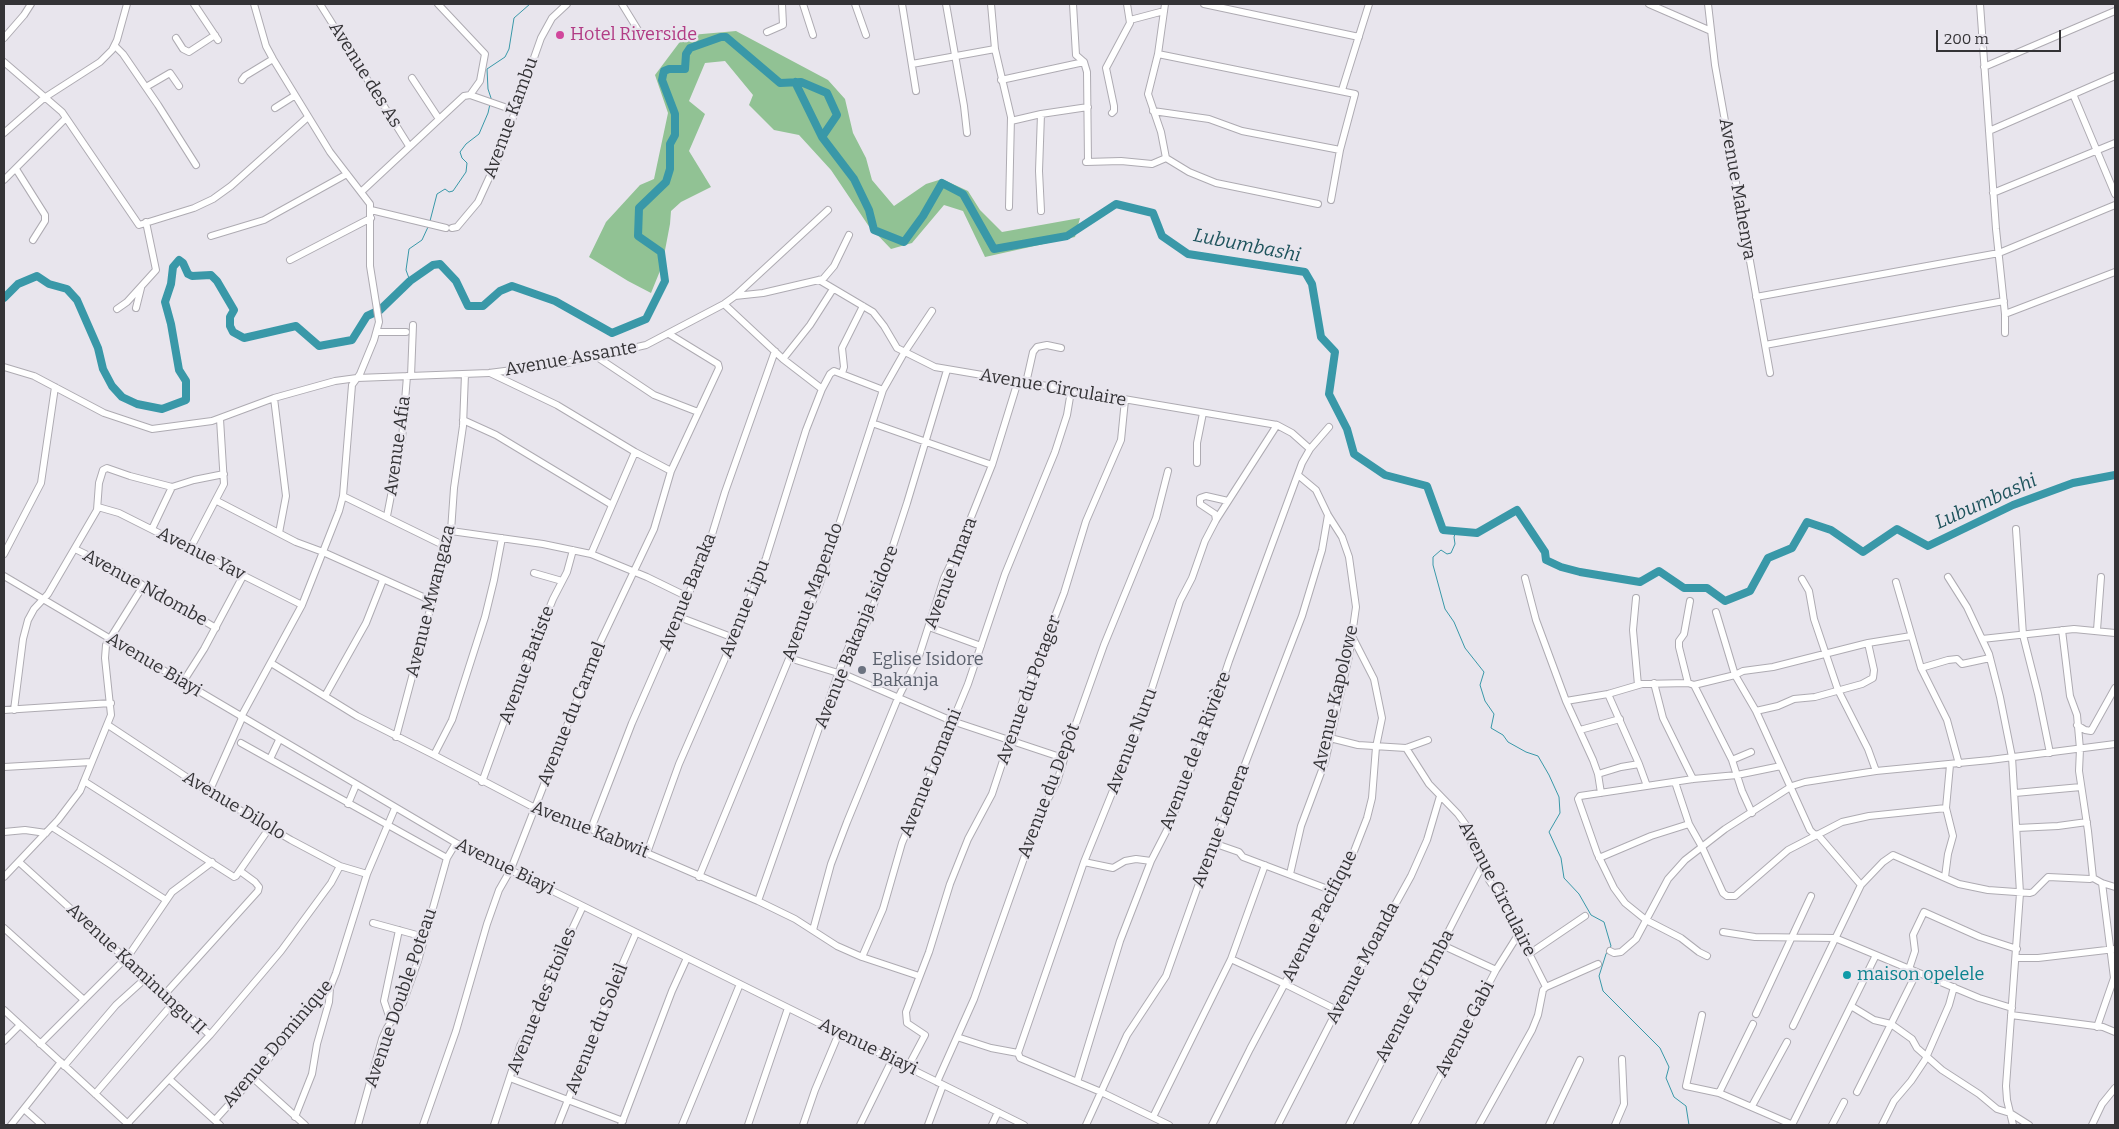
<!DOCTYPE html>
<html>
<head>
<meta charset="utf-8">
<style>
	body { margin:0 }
	#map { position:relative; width:2119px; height:1129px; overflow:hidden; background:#e8e5ed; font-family:Bitter,serif }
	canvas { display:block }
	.frame { position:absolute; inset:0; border:5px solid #343336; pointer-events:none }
	.scale { position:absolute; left:1936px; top:30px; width:125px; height:22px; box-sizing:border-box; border:2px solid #343336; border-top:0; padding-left:6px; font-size:15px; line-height:18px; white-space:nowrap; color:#343336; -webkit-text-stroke:4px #e8e5ed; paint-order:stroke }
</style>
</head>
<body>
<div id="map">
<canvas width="2119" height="1129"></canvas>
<div class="frame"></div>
<div class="scale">200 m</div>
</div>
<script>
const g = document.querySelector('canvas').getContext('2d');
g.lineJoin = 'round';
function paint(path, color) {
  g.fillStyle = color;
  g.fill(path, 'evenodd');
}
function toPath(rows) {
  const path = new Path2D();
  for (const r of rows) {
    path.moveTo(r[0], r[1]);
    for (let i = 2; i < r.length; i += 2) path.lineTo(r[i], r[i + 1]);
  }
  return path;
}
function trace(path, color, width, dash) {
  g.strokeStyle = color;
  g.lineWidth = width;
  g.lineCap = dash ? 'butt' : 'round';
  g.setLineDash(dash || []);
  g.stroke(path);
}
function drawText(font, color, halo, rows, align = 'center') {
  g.font = font + ' Bitter,serif';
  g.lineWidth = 4.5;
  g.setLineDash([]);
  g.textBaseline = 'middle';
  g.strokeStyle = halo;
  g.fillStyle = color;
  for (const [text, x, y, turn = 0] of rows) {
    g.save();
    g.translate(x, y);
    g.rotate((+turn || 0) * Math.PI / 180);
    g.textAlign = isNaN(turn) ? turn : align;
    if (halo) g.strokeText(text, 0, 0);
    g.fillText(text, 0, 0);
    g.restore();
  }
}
const green = toPath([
	[736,31,828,80,845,99,853,133,866,158,872,180,894,206,926,184,942,179,968,191,980,210,1002,232,1080,218,1075,237,985,257,963,211,944,205,912,243,891,249,868,225,831,170,799,135,774,130,749,105,753,95,725,61,705,63,689,101,705,114,689,151,711,187,681,202,671,211,670,224,662,266,651,293,628,281,589,257,606,222,640,185,654,179,668,113,655,75,679,43,691,35]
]);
const stream = toPath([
	[492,101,488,89,487,69,505,57,509,49,514,18,530,4],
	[430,221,437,194,445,189,449,192,453,191,466,172,467,163,462,158,460,152,466,144,479,134,488,113,490,104],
	[410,281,406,270,409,249,422,240,428,227],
	[1456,531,1454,537,1455,544,1451,553,1447,554,1441,550,1433,557,1433,565,1445,609,1454,622,1465,648,1484,672,1480,685,1485,701,1494,714,1491,728,1503,735,1508,742,1526,752,1538,756,1549,775,1559,797,1560,813,1549,832,1561,858,1564,878,1579,894,1591,915,1604,922,1611,946,1606,954,1599,976,1603,991,1660,1048,1669,1067,1666,1078,1674,1097,1686,1106,1689,1125]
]);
const river = toPath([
	[795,82,822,137],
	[4,298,18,284,37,276,49,284,67,289,77,300,98,348,103,369,112,386,122,397,137,404,162,409,186,400,186,381,179,370,171,324,165,302,171,284,173,267,179,260,183,263,188,274,192,276,211,275,217,281,234,310,230,317,230,326,233,332,244,338,296,326,319,346,352,340,367,316,380,310,410,281,433,265,440,264,456,281,468,306,483,306,500,291,512,286,555,301,612,333,646,319,665,281,661,252,638,236,639,208,666,182,670,169,670,144,675,135,675,114,662,80,663,75,664,71,669,69,685,69,686,54,690,48,721,37,726,37,780,83,801,82,827,93,837,115,822,137,854,179,869,210,874,230,904,242,923,216,942,183,963,194,994,249,1067,236,1116,204,1153,213,1162,236,1188,254,1305,272,1312,284,1321,337,1335,352,1329,394,1347,429,1354,454,1385,475,1427,486,1443,530,1477,533,1517,510,1545,552,1546,560,1561,567,1580,572,1640,582,1659,571,1684,588,1707,588,1725,601,1750,591,1768,558,1792,548,1807,522,1831,530,1863,552,1897,529,1928,546,2013,505,2073,483,2115,475]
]);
const minor = toPath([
	[194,4,218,40],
	[320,4,409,146],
	[438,4,485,54,480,81,470,95],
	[622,4,638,30],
	[803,4,813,35],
	[855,4,866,35],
	[902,4,916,91],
	[946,4,964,106,967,133],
	[991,4,995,49,1011,117,1009,207],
	[1073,4,1076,55,1084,62,1087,72,1088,162],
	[1165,4,1158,54,1148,94,1161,132,1166,158,1189,172,1216,183,1318,204],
	[1204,4,1359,37],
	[1649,4,1711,31],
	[1708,4,1715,65,1770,373],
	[1980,4,1996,229,2005,314,2005,333],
	[1130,20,1164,11],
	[767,32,783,25,782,4],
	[4,38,24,15,31,4],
	[176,38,183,49,189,52,215,35],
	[115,46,123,54,158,105,196,165],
	[1158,54,1355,94,1340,150,1331,200],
	[4,62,62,112,139,225,194,208,213,199,231,186,308,117],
	[912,64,995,49],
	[1984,67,2115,11],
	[412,78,439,119],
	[242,80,245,76,273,59],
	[1001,80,1084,62],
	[146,87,170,73,179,86],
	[1342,90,1369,4],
	[2073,94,2115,194],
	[275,108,294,96],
	[1153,111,1209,119,1242,131,1340,150],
	[1112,113,1114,111,1114,106,1106,68,1130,23,1127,4],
	[1041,114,1039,171,1041,211],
	[1011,121,1041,114,1088,107],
	[1989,131,2115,76],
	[4,133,44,98,100,62,112,50,117,40,127,4],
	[1086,162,1121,161,1152,164,1166,158],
	[16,169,45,215,45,221,33,240],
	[4,180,66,118],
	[361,192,464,96,470,95,516,111],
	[1993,193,2115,143],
	[371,210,446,228],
	[452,228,457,227,478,202,500,154,541,38,552,18,567,4],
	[211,236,264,220,347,174],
	[290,260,371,218],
	[819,280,873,312,884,326,897,348,935,367,1277,425,1292,433,1310,449],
	[735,296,763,293,823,279,834,266,849,235],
	[1756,297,1999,253,2115,205],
	[724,304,783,359,822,389],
	[136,308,141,288],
	[117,309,127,302,156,270,146,222],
	[2005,314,2115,272],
	[378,332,406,332],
	[1765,345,2004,301],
	[597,357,654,395,698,412],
	[783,359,810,325,833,289],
	[4,367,34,376,104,413,152,429,212,421,274,398,335,381,357,378,489,373,567,363,646,345,724,304,735,296,828,210],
	[490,373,557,405,635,452,671,471],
	[842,373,844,367,842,348,863,306],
	[411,376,413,325],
	[1026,383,1033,352,1037,347,1047,345,1061,348],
	[274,398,286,496,279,533],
	[463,420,496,435,612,505],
	[872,423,992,465],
	[1197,463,1197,443,1203,413],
	[343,496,447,547],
	[217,501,296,542,323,552,432,601],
	[98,507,119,513,302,605],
	[387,516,402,439,407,376],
	[1216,520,1215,514,1200,504,1200,498,1206,496,1228,501],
	[152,529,172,487],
	[2016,529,2023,635,2038,694,2050,753],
	[451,531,543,544,591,554,647,577,688,597],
	[75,549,112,567,216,628],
	[190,549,224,484,220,419],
	[4,554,41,483,55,387],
	[591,554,635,452],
	[534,573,562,581],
	[4,576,456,843,1024,1125],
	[1948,577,1967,607,1989,654,2000,697,2012,757,2020,893,2006,1086,2007,1100,2013,1125],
	[1525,578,1536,620,1566,701,1593,760,1598,774,1601,793],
	[1802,579,1809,591,1814,619,1838,690,1868,749,1876,771],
	[1896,582,1921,668,1947,720,1959,764],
	[1636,598,1633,630,1638,685],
	[1716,612,1735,675,1756,711,1778,706,1794,699,1815,697,1862,684,1873,678,1874,670,1868,643],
	[679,617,734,638],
	[929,627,981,646],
	[2062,630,2070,696,2077,715,2080,749,2079,771,2088,831,2093,878],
	[2097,630,2101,577],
	[1982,639,2074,629,2115,633],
	[789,658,848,676,952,721,1063,758],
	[271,663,357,716,434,755,535,808,591,829,758,901,795,919,837,946,862,957,919,976],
	[1921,668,1948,660,1957,659,1962,664,1990,658],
	[183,682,204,649,243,576],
	[1654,683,1663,718,1693,779],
	[1688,683,1679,647,1679,641,1684,634,1690,601],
	[1694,685,1735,675,1743,671,1773,667,1868,643,1911,636],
	[1608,694,1639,764],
	[325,696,366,623,383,580],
	[1566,701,1608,694,1642,684,1688,683,1694,685,1732,760],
	[4,710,111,703],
	[14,710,23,639,28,620,34,609,48,594,97,510,99,483,103,470,107,468,130,476,172,487,194,480,224,474],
	[1756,711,1810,830,1814,834,1818,835,1861,885],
	[241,717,302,605,339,511,343,496,352,385,360,374,374,340,379,322,370,266,370,204,330,152,273,59,266,46,254,4],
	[108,725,209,792,291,840,340,866,367,874],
	[2077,725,2085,730,2091,731,2115,688],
	[1580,730,1620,719],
	[396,737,451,531,454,488,463,426,465,374],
	[1330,738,1358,745,1406,748,1428,740],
	[241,743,447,858],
	[1406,748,1429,784,1458,814,1471,832,1472,847,1480,857,1489,880,1500,896,1546,987],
	[1751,752,1732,760,1742,791,1752,813],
	[434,755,452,720,485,617,494,580,502,538],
	[270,759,279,740],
	[4,767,91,762],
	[1598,774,1621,767,1639,764,1647,786],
	[84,781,234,877,236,876,270,827],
	[482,782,511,702,553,599,567,572,573,550],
	[1675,782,1689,824],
	[209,792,242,718],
	[2015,793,2081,787],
	[348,804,356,785],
	[52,827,166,900],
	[2017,828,2058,826,2087,822],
	[591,829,632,723,706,554,725,492,775,351],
	[4,832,25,830,46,833],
	[1216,844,1239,852,1243,857,1333,891],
	[647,853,679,764,734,638,766,558,806,430,822,389,830,374,834,371,883,390],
	[1599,858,1651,836,1689,824,1702,847,1723,893,1727,896,1735,896,1788,850,1842,822,1869,816,1946,808,1950,765],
	[19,862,210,1035,127,1124],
	[1084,862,1113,868,1125,861,1136,859,1151,861],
	[1290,874,1301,826,1325,762,1349,656,1356,607,1349,557,1342,537,1328,515,1316,490,1298,475],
	[4,877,58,820,80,791,111,715,105,658,106,645,143,586],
	[699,877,819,586,883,390,904,353,932,311],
	[1945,877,1948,854,1953,836,1946,808],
	[758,901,843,660,851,642,856,639,867,622,874,604,907,503,947,370],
	[373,923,424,937],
	[4,928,84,1000],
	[813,930,831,864,847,822,898,698,919,656,944,578,960,545,992,465,1018,381],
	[1723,932,1755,937,1835,938,1876,955],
	[1442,945,1496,970],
	[1610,951,1614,953,1621,952,1636,939,1668,879,1685,860,1725,829,1792,786,1805,782,1876,771,1990,760,2115,744],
	[1529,954,1585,916],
	[1707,956,1699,952,1681,938,1646,920,1625,903,1614,888,1597,853,1578,799,1580,796,1693,779,1737,775,1781,766],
	[862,957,883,909,902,843,968,684,1005,574,1055,452,1067,415,1071,391],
	[2016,958,2038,958,2115,949],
	[1231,959,1285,984,1337,1010],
	[1909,969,1915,951,1913,935,1924,912,1980,937,2017,949],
	[165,994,258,891,259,887,255,882,240,871],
	[1851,1006,1874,1020,1891,1024,1912,1039,1917,1048,1942,1070,1979,1094,1997,1109,2010,1113,2029,1125],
	[4,1010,129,1125],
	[1756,1014,1811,896],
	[1702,1015,1686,1086,1719,1093,1793,1125],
	[2011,1015,2103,1027,2115,1032],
	[391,1022,384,1001,399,930],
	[1793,1026,1861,885,1883,862,1893,855,1959,884,1988,890,2030,893,2033,892,2048,877,2090,879,2093,878,2102,883,2115,887],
	[2097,1027,2114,978,2102,883],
	[210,1035,281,951,331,883,340,866],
	[957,1037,991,1048,1018,1053],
	[4,1041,20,1025],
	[40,1044,129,955,172,892,212,862],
	[1018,1053,1084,862,1142,719,1180,601,1192,578,1205,541,1216,520,1277,425],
	[1018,1053,1020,1058,1101,1092,1169,1125],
	[64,1066,116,1005,147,977],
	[908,1067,925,1035,907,1023,906,1012,929,952,950,884,968,839,992,794,1026,691,1064,593,1086,521,1121,440,1125,400],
	[253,1078,305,1125],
	[510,1078,623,1121],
	[169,1079,220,1125],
	[937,1082,974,999,1039,816,1057,782,1069,743,1104,645,1156,518,1168,471],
	[1077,1082,1120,941,1151,861,1169,826,1208,724,1229,661,1302,463,1310,449,1329,427],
	[1857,1092,1917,972],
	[1719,1093,1753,1024],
	[95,1094,174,1002],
	[1752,1106,1787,1042],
	[24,1109,42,1125],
	[295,1117,312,1074,317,1044,329,1002,330,988],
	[1153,1117,1231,959,1265,865],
	[215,1120,253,1078,317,999,330,988,336,973,367,874,395,808],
	[11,1125,61,1062],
	[358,1125,382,1039,387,1028,403,1003,418,961,447,858,456,843],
	[423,1125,456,1031,487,924,499,890,511,869,597,649,654,529,671,471,719,368,718,364,669,334],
	[494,1125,520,1046,532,1024,553,970,583,906],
	[558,1125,616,979,636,933],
	[621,1125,672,991,687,958],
	[682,1125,740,984],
	[748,1125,788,1008],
	[803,1125,815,1090,839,1033],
	[860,1125,892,1060],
	[928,1125,943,1085],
	[992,1125,998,1112],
	[1086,1125,1127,1035,1166,976,1197,889,1302,616,1322,550,1328,515],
	[1212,1125,1250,1049,1351,859,1367,818,1372,798,1376,747,1382,718,1374,679,1353,638],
	[1278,1125,1337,1010,1411,876,1427,840,1440,796],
	[1349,1125,1482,866],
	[1414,1125,1496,970,1518,935],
	[1479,1125,1532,1030,1538,1015,1543,990,1546,987,1598,964],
	[1549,1125,1580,1060],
	[1615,1125,1624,1104,1622,1059],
	[1792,1125,1876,955,1979,998,2012,1008],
	[1832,1125,1844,1102],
	[1882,1125,1894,1101,1911,1081,1925,1060,1949,1005,1954,987],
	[2092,1125,2102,1104,2115,1088]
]);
const markers = [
	[560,35,5,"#d1479c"],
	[862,670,5,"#6b7280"],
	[1847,975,5,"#0f9aa8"]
];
const hotelNames = [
	["Hotel Riverside",570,35]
];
const streetNames = [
	["Avenue des As",365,75,58],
	["Avenue Kambu",511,118,-70],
	["Avenue Mahenya",1737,189,80],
	["Avenue Assante",571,359,-10],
	["Avenue Circulaire",1053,388,10],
	["Avenue Afia",398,446,-82],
	["Avenue Yav",201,554,27],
	["Avenue Imara",951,573,-69],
	["Avenue Ndombe",145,588,29],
	["Avenue Baraka",688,592,-68],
	["Avenue Mapendo",813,592,-70],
	["Avenue Mwangaza",431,601,-76],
	["Avenue Lipu",745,609,-68],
	["Avenue Bakanja Isidore",857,637,-68],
	["Avenue Biayi",154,665,31],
	["Avenue Batiste",527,665,-69],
	["Avenue du Potager",1029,690,-70],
	["Avenue Kapolowe",1336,698,-77],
	["Avenue du Carmel",572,714,-68],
	["Avenue Nuru",1132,741,-69],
	["Avenue de la Rivière",1196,751,-69],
	["Avenue Lomami",931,773,-68],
	["Avenue du Depôt",1049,791,-69],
	["Avenue Dilolo",234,806,31],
	["Avenue Lemera",1221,826,-69],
	["Avenue Kabwit",590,830,22],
	["Avenue Biayi",505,867,26],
	["Avenue Circulaire",1497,889,63],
	["Avenue Pacifique",1320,916,-63],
	["Avenue Moanda",1363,963,-62],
	["Avenue Kaminungu II",136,969,43],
	["Avenue AG Umba",1415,996,-62],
	["Avenue Double Poteau",401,998,-71],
	["Avenue des Etoiles",542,1001,-68],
	["Avenue du Soleil",597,1029,-68],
	["Avenue Gabi",1465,1029,-62],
	["Avenue Dominique",278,1044,-50],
	["Avenue Biayi",868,1047,26]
];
const worshipNames = [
	["Eglise Isidore",872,660],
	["Bakanja",872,681]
];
const cultureNames = [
	["maison opelele",1857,975]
];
const waterNames = [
	["Lubumbashi",1247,246,11],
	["Lubumbashi",1986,502,-24]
];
paint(green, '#91c294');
trace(stream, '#3998a8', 1);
trace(river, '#3998a8', 8);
trace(minor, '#aeabb2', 8);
trace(minor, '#fff', 6);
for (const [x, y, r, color] of markers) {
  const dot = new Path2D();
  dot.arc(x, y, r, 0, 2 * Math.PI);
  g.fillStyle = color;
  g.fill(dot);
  trace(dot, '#e8e5ed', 2);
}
drawText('18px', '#b23c85', '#e8e5ed', hotelNames, 'left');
drawText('18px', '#343336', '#e8e5ed', streetNames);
drawText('18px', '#5b616d', '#e8e5ed', worshipNames, 'left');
drawText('18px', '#0d838f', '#e8e5ed', cultureNames, 'left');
drawText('italic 19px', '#1e535c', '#e8e5ed', waterNames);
</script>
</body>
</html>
